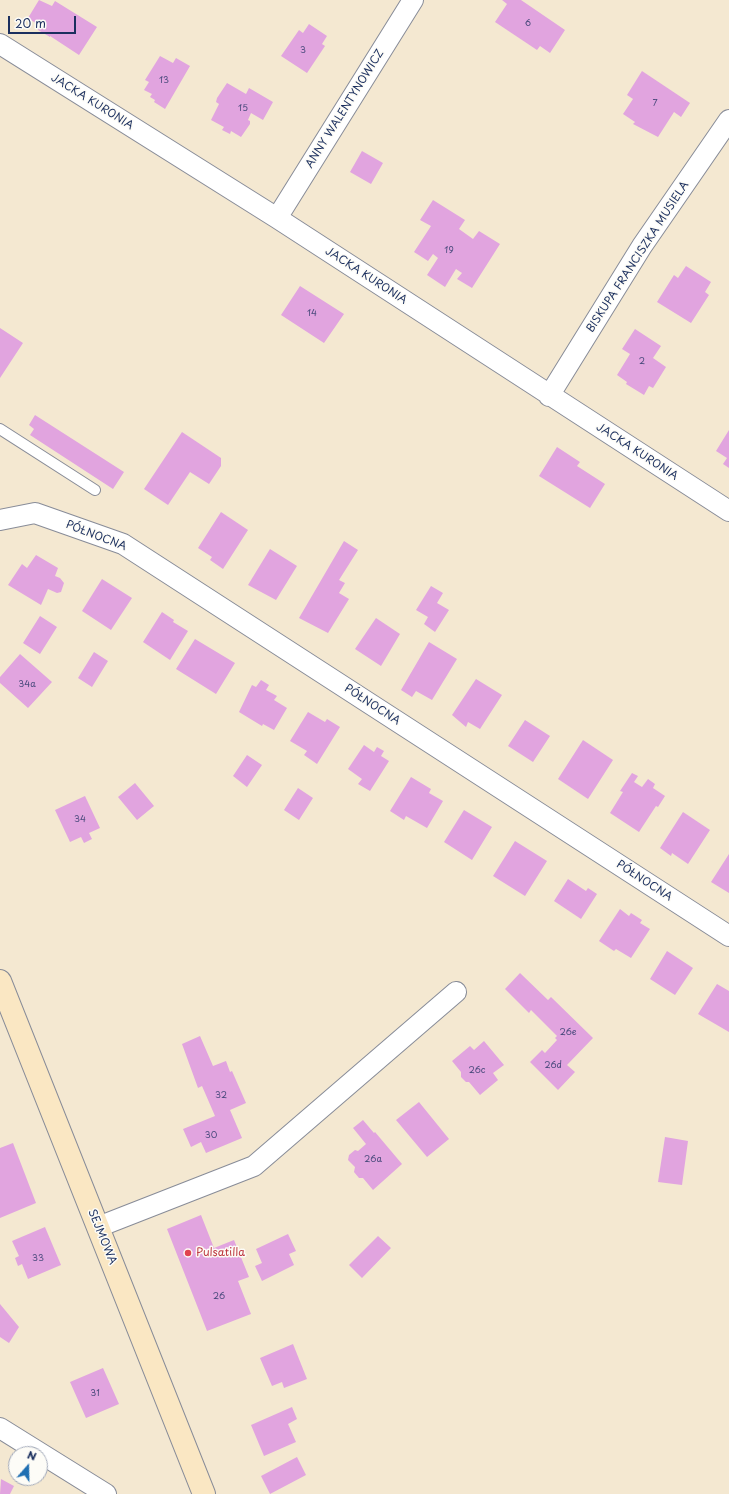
<!DOCTYPE html>
<html>
<head>
<meta charset="utf-8">
<style>
	body { margin:0 }
	#map { position:relative; width:729px; height:1494px; overflow:hidden; background:#f4e8d1; font-family:"Playpen Sans",sans-serif }
	canvas { display:block }
	.north { position:absolute; left:8px; top:1446px; width:40px; height:40px; box-sizing:border-box; background:#fdfcf7; border:1px solid #a3aaba; border-radius:50%; rotate:20deg; font-size:11px; font-weight:700; line-height:16px; text-align:center; color:#1b2f5e }
	.north::after { content:''; display:block; margin:auto; width:14px; height:18px; background:#1f6fb2; clip-path:polygon(50% 0,100% 100%,50% 72%,0 100%) }
	.scale { position:absolute; left:8px; top:16px; width:68px; height:18px; box-sizing:border-box; border:2px solid #1b2f5e; border-top:0; padding-left:5px; font-size:12px; line-height:14px; white-space:nowrap; color:#1b2f5e; -webkit-text-stroke:3px #fdfcf7; paint-order:stroke }
</style>
</head>
<body>
<div id="map">
<canvas width="729" height="1494"></canvas>
<div class="north">N</div>
<div class="scale">20 m</div>
</div>
<script>
const g = document.querySelector('canvas').getContext('2d');
g.lineJoin = 'round';
function paint(path, color) {
  g.fillStyle = color;
  g.fill(path, 'evenodd');
}
function toPath(rows) {
  const path = new Path2D();
  for (const r of rows) {
    path.moveTo(r[0], r[1]);
    for (let i = 2; i < r.length; i += 2) path.lineTo(r[i], r[i + 1]);
  }
  return path;
}
function trace(path, color, width, dash) {
  g.strokeStyle = color;
  g.lineWidth = width;
  g.lineCap = dash ? 'butt' : 'round';
  g.setLineDash(dash || []);
  g.stroke(path);
}
function drawText(font, color, halo, rows, align = 'center') {
  g.font = font + ' "Playpen Sans",sans-serif';
  g.lineWidth = 3;
  g.setLineDash([]);
  g.textBaseline = 'middle';
  g.strokeStyle = halo;
  g.fillStyle = color;
  for (const [text, x, y, turn = 0] of rows) {
    g.save();
    g.translate(x, y);
    g.rotate((+turn || 0) * Math.PI / 180);
    g.textAlign = isNaN(turn) ? turn : align;
    if (halo) g.strokeText(text, 0, 0);
    g.fillText(text, 0, 0);
    g.restore();
  }
}
const building = toPath([
	[39,0,52,6,55,1,97,27,79,55,50,36,50,37,38,30,40,26,28,18],
	[502,0,521,0,565,30,550,53,540,46,537,50,495,22,507,4],
	[309,24,327,36,322,44,325,46,307,73,281,56,299,30,303,33],
	[160,56,173,63,176,58,190,66,165,109,154,102,155,100,150,97,152,94,144,90,149,82,145,80],
	[642,71,690,103,681,117,674,112,658,137,633,124,635,122,623,114,633,99,627,95],
	[227,83,246,94,249,88,273,102,263,120,251,113,248,120,250,121,250,124,241,137,231,131,230,134,222,130,224,127,211,120,219,104,216,102,217,98],
	[362,151,383,163,371,184,350,172],
	[433,200,465,220,459,229,473,239,479,231,500,244,472,288,457,279,462,273,456,269,445,287,427,275,438,258,433,254,428,261,414,252,431,226,420,220],
	[686,266,711,282,705,292,709,295,691,323,657,302,674,275,678,278],
	[300,286,344,314,324,343,281,315],
	[0,328,23,343,0,378],
	[635,329,661,346,653,358,666,367,653,388,649,386,644,395,626,384,627,382,617,375,630,354,622,349],
	[35,415,124,472,113,489,30,435,34,429,29,425],
	[729,430,729,468,723,464,727,458,716,451],
	[182,432,221,458,221,466,209,484,190,472,168,505,144,489],
	[557,447,580,462,577,466,605,484,590,508,539,476],
	[221,512,248,530,223,569,210,560,212,557,198,548],
	[344,541,358,550,339,580,345,583,339,593,349,599,328,633,299,618],
	[270,549,297,566,276,600,248,585],
	[36,555,58,568,55,576,60,578,64,583,61,592,57,593,48,589,41,605,8,585,22,564,27,568],
	[102,579,132,598,111,630,82,611],
	[431,586,443,593,437,603,449,610,435,632,424,624,428,617,416,610],
	[162,612,174,620,173,622,188,631,170,660,143,642],
	[40,616,57,627,40,654,23,643],
	[376,618,400,634,381,666,355,649],
	[195,639,235,663,216,694,176,669],
	[429,642,457,659,432,700,416,691,412,697,401,690],
	[94,652,108,661,92,687,78,678],
	[20,654,52,682,28,708,0,683,0,677],
	[476,679,502,695,480,729,468,722,466,727,452,715],
	[261,680,269,685,266,690,277,696,274,700,287,708,274,730,263,724,262,726,239,712,252,685,256,687],
	[308,712,325,722,327,719,340,727,317,764,304,755,307,751,290,741],
	[525,720,550,736,533,762,508,746],
	[583,740,613,760,588,799,558,779],
	[364,745,374,752,377,747,384,751,381,756,389,761,370,791,358,784,362,779,348,769],
	[247,755,262,765,247,787,233,776],
	[632,773,638,776,634,782,642,787,648,779,655,784,653,788,665,796,658,807,656,806,639,832,610,813,623,792,620,791],
	[411,777,431,789,429,793,443,801,427,828,406,816,404,820,390,811],
	[135,783,154,806,137,820,118,797],
	[298,788,313,798,299,820,284,810],
	[85,796,100,828,89,833,92,839,84,843,81,837,70,842,55,810],
	[464,810,492,827,472,860,444,842],
	[683,812,710,830,688,864,672,853,671,856,660,848],
	[515,841,547,861,525,896,493,876],
	[729,854,729,893,711,882],
	[568,879,586,891,588,888,597,894,581,919,554,901],
	[620,909,629,916,631,913,642,920,640,923,650,929,631,958,616,949,614,951,599,941],
	[667,951,693,968,675,995,650,979],
	[520,973,548,1000,551,997,593,1038,567,1065,575,1072,558,1090,530,1062,542,1050,545,1053,557,1040,555,1038,557,1036,531,1010,529,1013,505,989],
	[717,984,729,991,729,1032,698,1014],
	[200,1036,213,1066,226,1061,230,1072,232,1071,246,1103,230,1110,242,1138,206,1153,201,1142,191,1147,183,1129,215,1116,202,1086,198,1088,182,1044],
	[484,1041,504,1065,493,1073,498,1080,480,1095,469,1082,466,1082,461,1077,461,1072,452,1061,470,1046,474,1050],
	[419,1102,449,1139,427,1157,396,1120],
	[363,1120,374,1133,375,1132,402,1164,373,1190,363,1178,359,1178,354,1172,355,1167,348,1160,349,1155,355,1150,358,1151,366,1144,353,1128],
	[665,1137,688,1141,682,1185,658,1182],
	[13,1143,36,1203,0,1218,0,1148],
	[201,1215,214,1248,234,1240,249,1277,238,1281,251,1314,207,1331,167,1229],
	[45,1227,61,1265,28,1279,22,1264,18,1266,15,1258,19,1256,12,1241],
	[288,1234,296,1251,289,1254,294,1265,262,1281,255,1266,262,1263,256,1249],
	[378,1236,391,1248,362,1278,349,1265],
	[0,1304,19,1327,9,1343,0,1337],
	[293,1344,307,1379,284,1388,282,1382,272,1386,260,1358],
	[103,1368,119,1404,86,1418,70,1382],
	[292,1407,297,1419,288,1424,296,1442,264,1456,251,1425],
	[297,1457,306,1475,270,1494,261,1476],
	[1,1479,14,1486,10,1494,0,1494]
]);
const service = toPath([
	[0,429,95,490]
]);
const minor = toPath([
	[0,44,277,218,729,511],
	[277,218,413,0],
	[549,396,642,246,729,120],
	[0,520,35,513,123,544,729,936],
	[98,1227,254,1166,456,992],
	[0,1428,106,1494]
]);
const secondary = toPath([
	[0,981,204,1494]
]);
const markers = [
	[188,1253,4,"#e0444e"]
];
const numberNames = [
	["6",528,24],
	["3",303,51],
	["13",164,81],
	["7",655,104],
	["15",243,109],
	["19",449,251],
	["14",312,314],
	["2",642,362],
	["34a",27,685],
	["34",80,820],
	["26e",568,1033],
	["26d",553,1066],
	["26c",477,1071],
	["32",221,1096],
	["30",211,1136],
	["26a",373,1160],
	["33",38,1259],
	["26",219,1297],
	["31",95,1394]
];
const streetNames = [
	["JACKA KURONIA",92,102,32],
	["ANNY WALENTYNOWICZ",345,109,-58],
	["BISKUPA FRANCISZKA MUSIELA",638,257,-57],
	["JACKA KURONIA",366,276,33],
	["JACKA KURONIA",637,452,33],
	["PÓŁNOCNA",96,536,21],
	["PÓŁNOCNA",372,705,33],
	["PÓŁNOCNA",644,881,33],
	["SEJMOWA",102,1237,68]
];
const healthNames = [
	["Pulsatilla",196,1253]
];
paint(building, '#e1a4df');
trace(service, '#888c98', 12);
trace(minor, '#888c98', 22);
trace(secondary, '#888c98', 24);
trace(service, '#fff', 10);
trace(minor, '#fff', 20);
trace(secondary, '#fae7c3', 22);
for (const [x, y, r, color] of markers) {
  const dot = new Path2D();
  dot.arc(x, y, r, 0, 2 * Math.PI);
  g.fillStyle = color;
  g.fill(dot);
  trace(dot, '#fdfcf7', 1.5);
}
drawText('9px', '#4c4c7e', null, numberNames);
drawText('11px', '#1b2f5e', '#fdfcf7', streetNames);
drawText('11px', '#be3a42', '#fdfcf7', healthNames, 'left');
</script>
</body>
</html>
